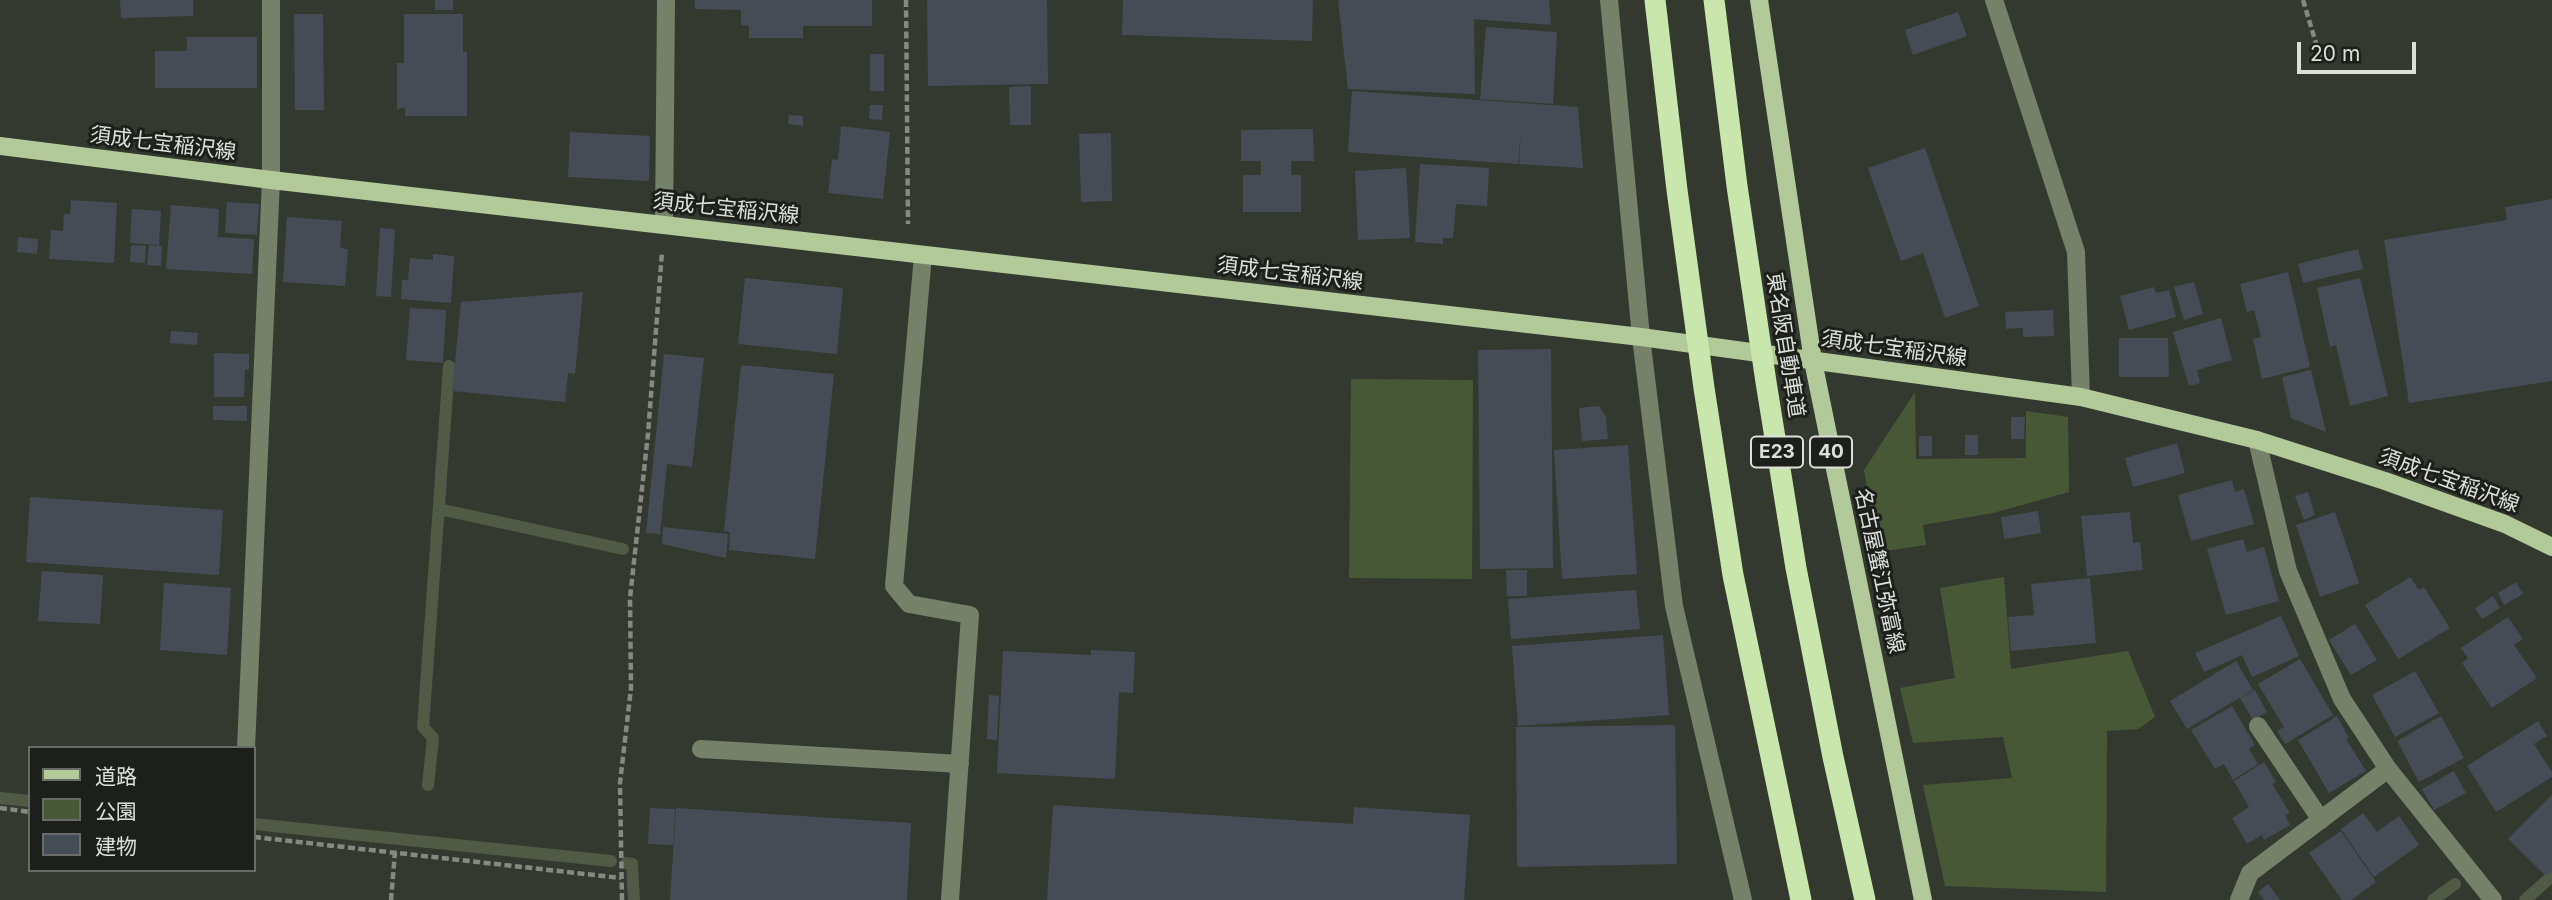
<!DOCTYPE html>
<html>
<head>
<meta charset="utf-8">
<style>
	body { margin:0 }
	#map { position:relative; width:2552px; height:900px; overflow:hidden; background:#343930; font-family:Inter,"Noto Sans JP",sans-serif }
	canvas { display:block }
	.legend { position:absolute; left:28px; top:746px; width:228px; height:126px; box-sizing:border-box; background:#1d1f1b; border:2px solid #6a6c67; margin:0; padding:9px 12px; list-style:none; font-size:21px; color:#dde0da }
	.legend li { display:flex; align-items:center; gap:14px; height:35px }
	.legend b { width:35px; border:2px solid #6a6c67 }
	.scale { position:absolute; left:2297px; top:42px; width:119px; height:32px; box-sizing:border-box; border:4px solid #dde0da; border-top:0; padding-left:9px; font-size:21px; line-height:24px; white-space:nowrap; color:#dde0da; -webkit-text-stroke:5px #1d1f1b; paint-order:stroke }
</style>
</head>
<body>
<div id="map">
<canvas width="2552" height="900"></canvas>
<ul class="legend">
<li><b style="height:9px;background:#b2ca99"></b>道路</li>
<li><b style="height:19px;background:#485837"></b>公園</li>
<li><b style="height:19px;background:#454c55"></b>建物</li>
</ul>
<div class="scale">20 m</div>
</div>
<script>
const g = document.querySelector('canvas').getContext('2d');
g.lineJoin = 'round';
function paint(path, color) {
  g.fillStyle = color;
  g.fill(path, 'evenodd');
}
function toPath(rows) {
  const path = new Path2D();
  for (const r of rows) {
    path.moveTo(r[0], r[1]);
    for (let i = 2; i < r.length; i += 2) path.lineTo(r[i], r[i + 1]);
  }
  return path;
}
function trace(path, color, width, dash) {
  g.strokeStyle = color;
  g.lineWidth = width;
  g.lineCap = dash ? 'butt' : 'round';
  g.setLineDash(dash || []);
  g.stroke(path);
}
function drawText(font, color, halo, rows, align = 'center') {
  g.font = font + ' Inter,"Noto Sans JP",sans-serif';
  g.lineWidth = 6;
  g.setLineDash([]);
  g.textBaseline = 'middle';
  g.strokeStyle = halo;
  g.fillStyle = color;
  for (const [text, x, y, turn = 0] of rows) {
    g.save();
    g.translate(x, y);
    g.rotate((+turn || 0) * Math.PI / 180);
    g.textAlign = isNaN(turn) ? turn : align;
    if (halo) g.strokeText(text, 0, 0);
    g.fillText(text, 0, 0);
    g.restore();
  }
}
const green = toPath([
	[1351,379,1473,380,1472,579,1349,578],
	[1915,392,1916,459,2026,458,2026,411,2068,417,2069,492,1993,513,1923,525,1926,545,1878,552,1864,470],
	[2004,577,2011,669,2128,651,2155,717,2138,729,2107,731,2106,892,1945,886,1923,785,2012,778,2003,737,1913,743,1900,688,1955,678,1940,588]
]);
const stream = toPath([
	[439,509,623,549],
	[428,785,433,738,423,727,449,366],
	[0,798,30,801],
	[254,824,611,861],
	[626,863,632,864,634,900],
	[2433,900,2455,884],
	[2525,900,2552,876]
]);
const building = toPath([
	[120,0,193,0,193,16,121,18],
	[435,0,453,0,453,10,435,10],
	[695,0,872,0,872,26,803,26,803,38,749,38,749,26,741,25,741,10,695,9],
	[927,0,1047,0,1048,84,928,86],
	[1123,0,1313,0,1312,41,1122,35],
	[1338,0,1549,0,1551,25,1474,19,1475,94,1348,89],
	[1958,12,1967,36,1913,55,1905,30],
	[294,14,323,14,324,110,295,110],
	[404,14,463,14,463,52,467,52,467,116,405,116,405,108,397,109,397,63,404,63],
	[1486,27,1557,32,1553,104,1480,99],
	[187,37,257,37,257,88,155,88,155,51,187,51],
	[870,54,884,54,884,91,870,91],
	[1031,86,1031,125,1010,125,1009,87],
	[1352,91,1578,107,1583,168,1519,164,1521,130,1518,164,1348,152],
	[870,105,883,105,882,120,869,119],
	[789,115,803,116,803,126,788,124],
	[841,126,890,132,883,199,828,193,832,159,838,160],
	[1313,129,1314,161,1291,161,1291,175,1301,175,1301,212,1243,212,1243,175,1261,175,1261,161,1241,161,1241,130],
	[570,132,650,136,649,181,568,177],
	[1111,133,1112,201,1081,202,1079,134],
	[1925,148,1979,306,1945,318,1923,253,1901,261,1868,168],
	[1420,164,1489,168,1487,206,1456,204,1453,238,1443,238,1443,244,1415,242],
	[1406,168,1410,238,1358,240,1355,171],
	[2552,199,2552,381,2409,403,2384,240,2507,220,2505,207],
	[71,200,117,203,114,263,49,259,51,230,63,231,64,214,70,214],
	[227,202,259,204,257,235,225,233],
	[171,205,219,209,218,237,254,239,252,274,166,269],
	[132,209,161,211,159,245,130,243],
	[287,217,342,221,340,248,348,249,345,286,283,282],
	[380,228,395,229,391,297,376,296],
	[18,237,38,239,37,254,17,252],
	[131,245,146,246,145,263,130,262],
	[149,245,162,246,161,266,147,265],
	[2358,249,2363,269,2303,283,2298,264],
	[433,254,454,256,451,303,401,299,402,280,408,280,410,258,433,260],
	[2288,272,2310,367,2262,379,2253,339,2261,337,2254,310,2247,312,2240,284],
	[745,278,843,288,837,354,738,344],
	[2360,278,2388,396,2350,406,2336,345,2330,347,2317,288],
	[2194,282,2203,314,2184,320,2174,287],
	[2154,287,2156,293,2169,290,2176,317,2129,330,2120,296],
	[583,292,575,374,568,373,565,402,452,391,461,302],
	[410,308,446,310,443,363,406,360],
	[2053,310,2054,336,2023,337,2023,328,2006,329,2005,312],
	[2221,318,2232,360,2197,370,2200,383,2189,386,2173,332],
	[171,331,198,333,197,345,170,343],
	[2119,338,2168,338,2169,377,2119,377],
	[1551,349,1553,568,1480,569,1478,350],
	[214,353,249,354,249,369,245,370,244,397,214,397],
	[664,354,704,358,692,467,667,464,660,534,646,533],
	[741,365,834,374,815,559,729,550,730,532,724,531],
	[2311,370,2326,432,2291,418,2282,377],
	[213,406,247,406,247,421,213,420],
	[1599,406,1606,417,1608,439,1582,441,1579,408],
	[2011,417,2025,417,2024,439,2011,439],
	[1965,435,1978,435,1978,455,1965,455],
	[1919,436,1932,436,1932,456,1919,456],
	[2177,443,2185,473,2133,487,2125,458],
	[1628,445,1637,574,1562,579,1554,450],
	[2232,480,2235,492,2244,489,2254,524,2191,541,2178,495],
	[2308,492,2315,515,2304,520,2295,496],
	[30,497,223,510,219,575,26,562],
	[2038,511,2041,533,2004,539,2001,517],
	[2130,512,2133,543,2140,542,2143,570,2087,576,2081,516],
	[2335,512,2359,583,2320,597,2296,525],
	[663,527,728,534,726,558,662,544],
	[2243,539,2247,552,2264,547,2279,601,2226,615,2207,549],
	[1506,570,1527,570,1527,596,1507,596],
	[42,571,103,575,100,624,38,621],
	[2410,577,2419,590,2424,587,2450,628,2398,659,2365,605],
	[2090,578,2096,643,2011,651,2008,617,2034,615,2031,584],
	[2516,582,2523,594,2504,605,2498,593],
	[164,583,231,588,227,655,160,650],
	[1636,590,1640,629,1511,639,1508,599],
	[2493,596,2500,608,2482,619,2475,608],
	[2281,616,2299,656,2252,677,2242,655,2204,672,2195,653],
	[2508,617,2523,639,2514,645,2537,678,2492,708,2462,663,2468,658,2461,648],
	[2355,624,2377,660,2351,675,2329,640],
	[1663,635,1669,715,1518,726,1512,646],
	[1091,650,1135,652,1133,693,1119,692,1115,779,997,773,1003,651,1091,655],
	[2300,659,2333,715,2285,744,2277,731,2284,727,2258,684],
	[2236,661,2253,690,2187,729,2170,701],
	[2415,671,2439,713,2395,737,2372,695],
	[2255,690,2267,712,2253,720,2240,698],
	[989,695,999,696,997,740,987,739],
	[2232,706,2255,745,2249,749,2258,764,2233,780,2224,764,2215,769,2191,730],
	[2337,716,2349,738,2346,739,2366,771,2329,793,2298,740],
	[2441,716,2464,758,2419,782,2397,741],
	[2538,721,2547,736,2534,744,2552,772,2552,777,2496,812,2467,766],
	[1675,725,1677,864,1517,867,1516,727],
	[2264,762,2276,782,2272,784,2290,813,2285,815,2290,825,2264,840,2262,835,2247,844,2232,818,2249,807,2234,781],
	[2454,771,2466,793,2434,810,2422,789],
	[2552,795,2552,870,2546,876,2508,839],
	[1053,805,1353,824,1354,807,1470,815,1464,900,1047,900],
	[650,808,675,809,673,845,648,844],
	[676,808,911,823,907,900,670,900],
	[2363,813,2377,832,2399,816,2419,845,2374,877,2341,829],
	[2341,831,2376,882,2351,900,2342,900,2309,853],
	[2268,884,2280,900,2264,900,2258,892]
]);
const path = toPath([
	[906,0,908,224],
	[2303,0,2321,60],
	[0,808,30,812],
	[254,837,621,878],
	[391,900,395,852],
	[622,900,620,783,631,688,630,598,648,434,662,252]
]);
const minor = toPath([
	[1609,0,1641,337,1674,606,1743,900],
	[1994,0,2076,252,2081,397],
	[664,225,666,0],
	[923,255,894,586,909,604,970,615,950,900],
	[2257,440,2288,571,2342,699,2388,769,2493,900],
	[2258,726,2321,820],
	[246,748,271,180,271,0],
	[701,749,960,764],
	[2239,900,2250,873,2388,769]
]);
const major = toPath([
	[1759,0,1813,361,1923,900],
	[0,146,271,180,1641,337,2081,397,2257,440,2385,481,2505,524,2552,547]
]);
const highwayBridge = toPath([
	[1655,0,1677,190,1704,388,1733,575,1801,900],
	[1714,0,1737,186,1766,382,1796,568,1833,757,1865,900]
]);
const shields = [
	[1777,452,52],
	[1831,452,42]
];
const shieldNames = [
	["E23",1777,452],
	["40",1831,452]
];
const streetNames = [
	["須成七宝稲沢線",163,144,7],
	["須成七宝稲沢線",726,209,6],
	["須成七宝稲沢線",1290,274,7],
	["東名阪自動車道",1785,345,81],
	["須成七宝稲沢線",1894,349,8],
	["須成七宝稲沢線",2449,481,20],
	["名古屋蟹江弥富線",1879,571,78]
];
paint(green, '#485837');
trace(stream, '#505a44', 12);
paint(building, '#454c55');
trace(path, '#858982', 4.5, [7, 3.5]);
trace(minor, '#758169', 18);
trace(major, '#b2ca99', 18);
trace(highwayBridge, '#c9e7ac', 21);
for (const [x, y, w] of shields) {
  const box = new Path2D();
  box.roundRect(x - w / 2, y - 15.5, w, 31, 5);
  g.fillStyle = '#1d1f1b';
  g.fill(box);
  trace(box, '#dde0da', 2);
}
drawText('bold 19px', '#dde0da', null, shieldNames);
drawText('21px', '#dde0da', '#1d1f1b', streetNames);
</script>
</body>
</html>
